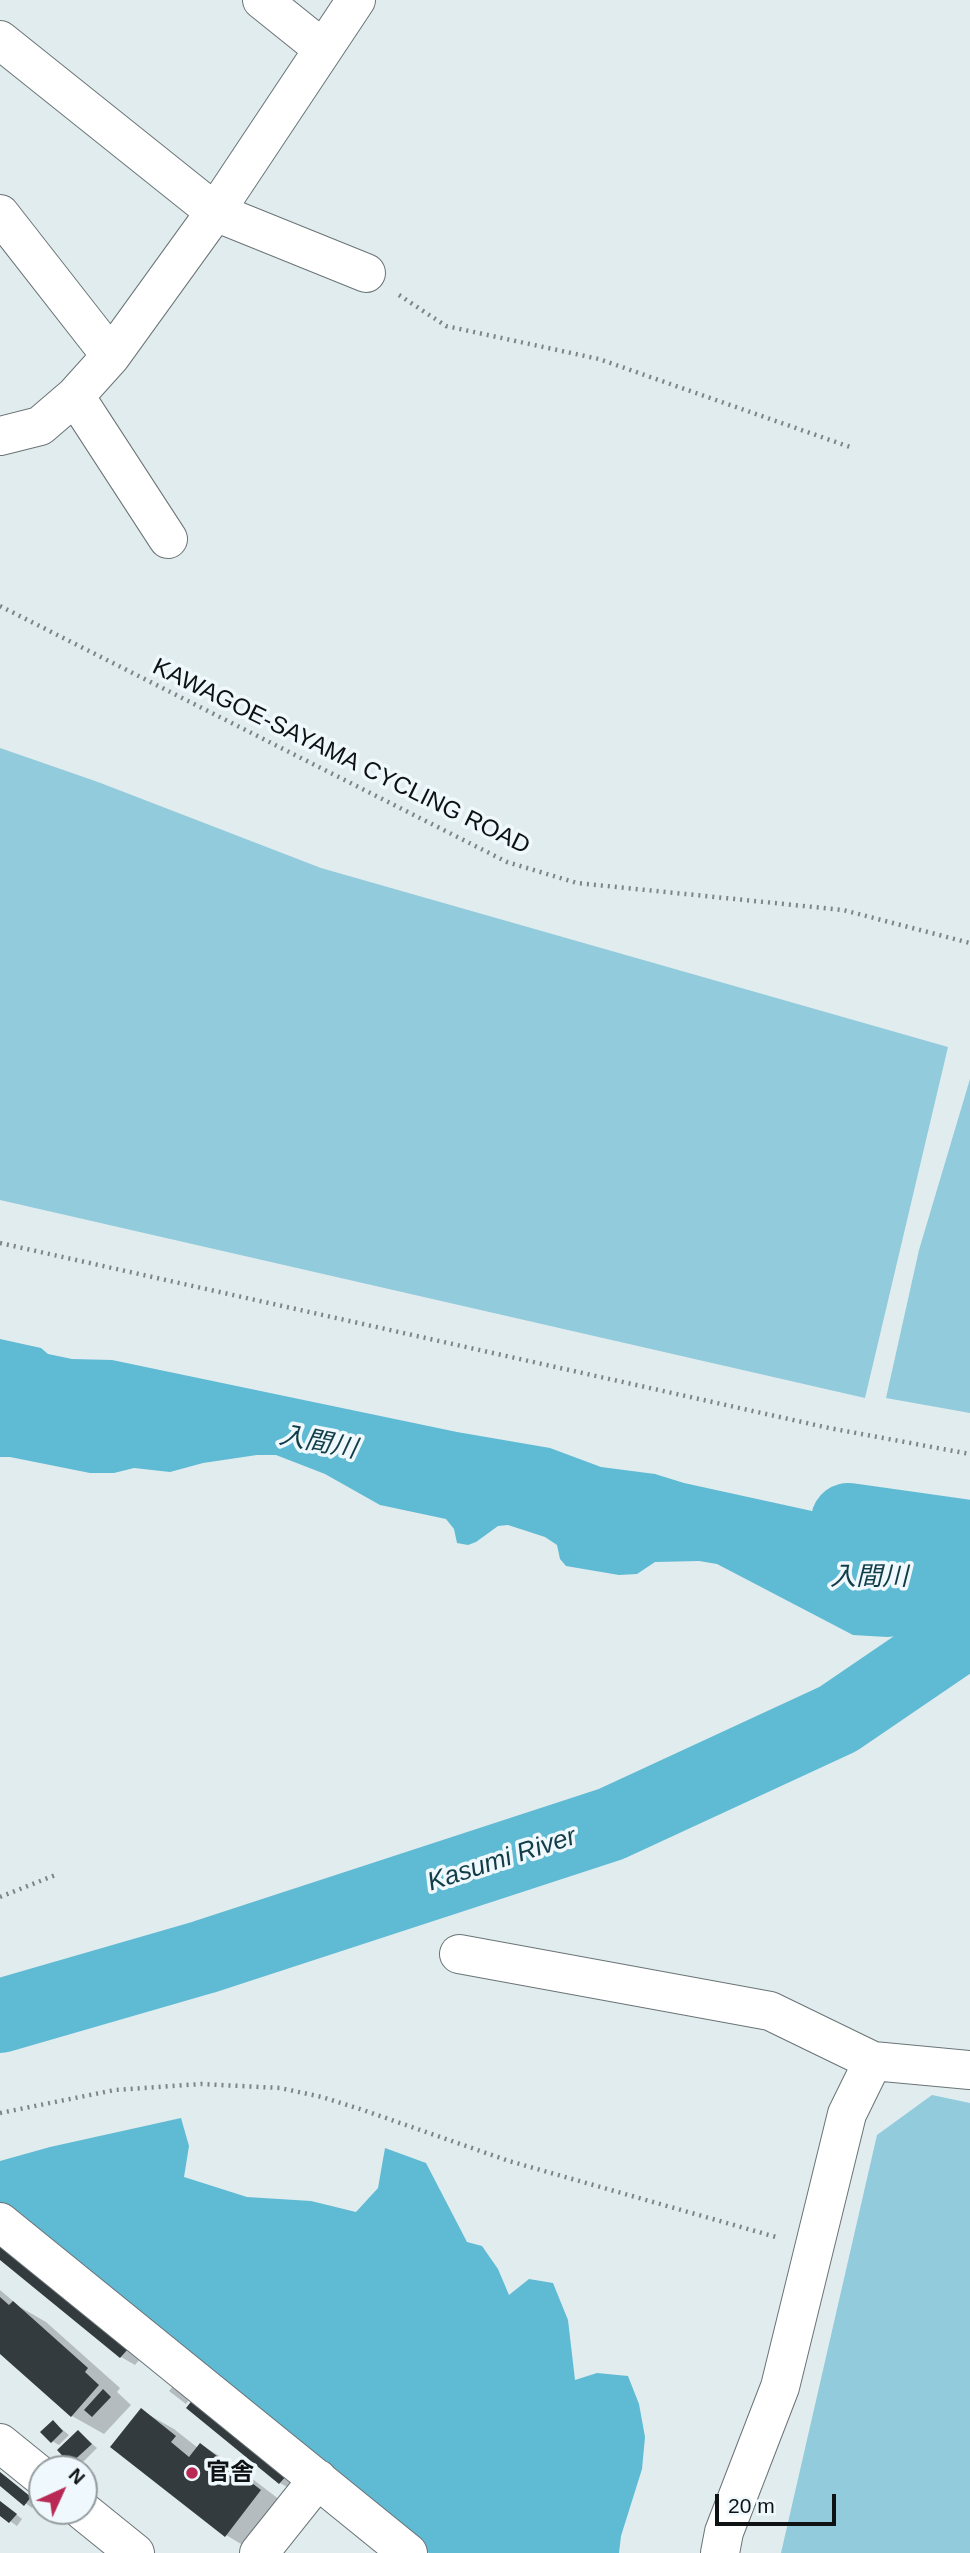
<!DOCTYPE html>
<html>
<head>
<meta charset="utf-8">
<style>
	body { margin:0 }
	#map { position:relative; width:970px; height:2553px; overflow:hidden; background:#e1ecef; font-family:Helvetica,sans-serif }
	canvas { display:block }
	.north { position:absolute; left:28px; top:2455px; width:70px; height:70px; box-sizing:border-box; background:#eff9fd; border:2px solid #959d9f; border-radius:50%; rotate:45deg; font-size:19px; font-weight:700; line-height:28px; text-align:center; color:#0e1213 }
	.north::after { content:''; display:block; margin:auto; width:24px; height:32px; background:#b92955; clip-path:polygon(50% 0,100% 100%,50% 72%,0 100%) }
	.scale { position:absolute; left:715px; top:2494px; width:121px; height:32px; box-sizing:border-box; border:4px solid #0e1213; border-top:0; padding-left:9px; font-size:21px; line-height:24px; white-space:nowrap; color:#0e1213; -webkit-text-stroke:5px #eff9fd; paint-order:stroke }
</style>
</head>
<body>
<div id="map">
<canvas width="970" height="2553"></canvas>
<div class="north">N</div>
<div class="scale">20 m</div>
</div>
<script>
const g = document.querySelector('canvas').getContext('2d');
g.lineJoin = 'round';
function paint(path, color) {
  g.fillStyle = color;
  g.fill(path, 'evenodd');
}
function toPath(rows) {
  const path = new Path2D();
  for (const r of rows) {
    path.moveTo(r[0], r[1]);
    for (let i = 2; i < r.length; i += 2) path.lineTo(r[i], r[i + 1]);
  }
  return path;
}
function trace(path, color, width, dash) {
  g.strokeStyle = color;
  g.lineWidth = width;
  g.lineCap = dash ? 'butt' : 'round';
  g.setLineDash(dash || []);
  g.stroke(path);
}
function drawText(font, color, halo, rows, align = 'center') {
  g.font = font + ' Helvetica,"Noto Sans JP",sans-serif';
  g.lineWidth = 7;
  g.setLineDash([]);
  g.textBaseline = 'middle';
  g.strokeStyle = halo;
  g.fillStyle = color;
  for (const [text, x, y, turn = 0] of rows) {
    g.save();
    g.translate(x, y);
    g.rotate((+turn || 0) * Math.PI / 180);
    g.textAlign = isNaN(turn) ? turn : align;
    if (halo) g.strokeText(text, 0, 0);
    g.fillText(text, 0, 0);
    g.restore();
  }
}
const green = toPath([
	[0,748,98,782,321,868,948,1047,865,1398,0,1200],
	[970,1079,970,1413,886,1398,919,1250],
	[932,2095,970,2103,970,2553,781,2553,877,2135]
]);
const forest = toPath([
	[181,2118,189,2146,184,2177,247,2197,311,2201,356,2212,378,2188,385,2148,426,2163,467,2242,482,2246,498,2269,509,2295,529,2279,553,2283,568,2320,575,2380,597,2373,628,2376,639,2404,645,2437,642,2469,621,2536,619,2553,429,2553,0,2204,0,2161,50,2147]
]);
const water = toPath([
	[0,1339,41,1348,48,1354,72,1359,112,1360,457,1432,550,1448,601,1467,655,1474,684,1483,844,1518,913,1526,970,1538,970,1638,937,1633,887,1637,853,1635,717,1564,699,1561,655,1562,637,1574,619,1575,566,1566,560,1559,557,1545,545,1537,508,1525,498,1526,476,1542,468,1545,457,1543,454,1529,446,1519,380,1505,325,1474,276,1455,257,1455,203,1463,170,1472,134,1468,114,1473,90,1473,10,1457,0,1457]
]);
const shadow = toPath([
	[0,2258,141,2358,135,2365,121,2357],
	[0,2290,20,2307,46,2322,120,2388,117,2392,131,2405,104,2434,72,2416,0,2351],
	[174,2385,191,2397,186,2404,169,2391],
	[189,2407,293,2480,287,2487,280,2483],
	[142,2411,174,2429,198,2448,201,2445,233,2464,293,2510,256,2553,226,2535],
	[53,2422,69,2435,59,2445,52,2441],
	[78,2432,97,2448,78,2467,59,2450],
	[0,2472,37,2502,32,2508,0,2484],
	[0,2501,22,2519,17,2526,0,2514]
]);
const river = toPath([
	[848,1520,970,1537],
	[0,2016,204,1957,611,1824,838,1719,970,1629]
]);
const building = toPath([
	[0,2244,128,2349,120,2358,0,2260],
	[0,2297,9,2305,13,2301,88,2368,85,2372,99,2385,71,2417,0,2354],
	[103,2389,111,2397,92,2417,84,2410],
	[194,2398,287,2475,279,2484,186,2408],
	[141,2408,176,2436,171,2442,189,2457,200,2443,261,2490,225,2537,110,2447],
	[53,2420,63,2431,51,2443,40,2432],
	[78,2430,92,2444,70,2464,57,2450],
	[0,2472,31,2497,24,2506,0,2486],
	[0,2501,17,2514,9,2523,0,2516]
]);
const path = toPath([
	[399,295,446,326,599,359,850,447],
	[0,606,507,862,577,883,843,910,970,943],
	[0,1243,829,1428,970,1454],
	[0,1897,58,1874],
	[0,2113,115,2090,201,2084,280,2088,322,2097,363,2110,509,2161,776,2237]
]);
const minor = toPath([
	[262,0,323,49],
	[0,40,215,212,366,273],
	[0,214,111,356],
	[75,396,168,539],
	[0,436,40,426,75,396,111,356,215,212,356,0],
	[459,1954,770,2011,873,2061,970,2070],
	[0,2222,408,2553],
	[0,2443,42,2477],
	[83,2511,135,2553],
	[259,2553,318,2479],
	[720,2553,724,2532,780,2387,847,2114,873,2061]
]);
const markers = [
	[192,2473,7,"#b92955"]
];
const streetNames = [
	["KAWAGOE-SAYAMA CYCLING ROAD",341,757,26]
];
const poiNames = [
	["官舎",206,2473]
];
const waterNames = [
	["入間川",318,1443,11],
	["入間川",869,1578],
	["Kasumi River",502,1860,-18]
];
paint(green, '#91cbdc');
paint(forest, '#5fbad4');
paint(water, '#5fbad3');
paint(shadow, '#0003');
trace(river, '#5fbad3', 74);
paint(building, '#333b3e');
trace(minor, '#6a7476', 40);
trace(path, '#7d8587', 4.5, [2, 5]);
trace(minor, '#fff', 38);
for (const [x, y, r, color] of markers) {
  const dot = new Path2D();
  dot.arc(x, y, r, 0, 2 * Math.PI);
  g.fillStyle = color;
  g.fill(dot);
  trace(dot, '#eff9fd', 2.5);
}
drawText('24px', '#0e1213', '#eff9fd', streetNames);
drawText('bold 24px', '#0e1213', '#eff9fd', poiNames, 'left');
drawText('italic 26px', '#123d48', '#eff9fd', waterNames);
</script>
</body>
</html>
